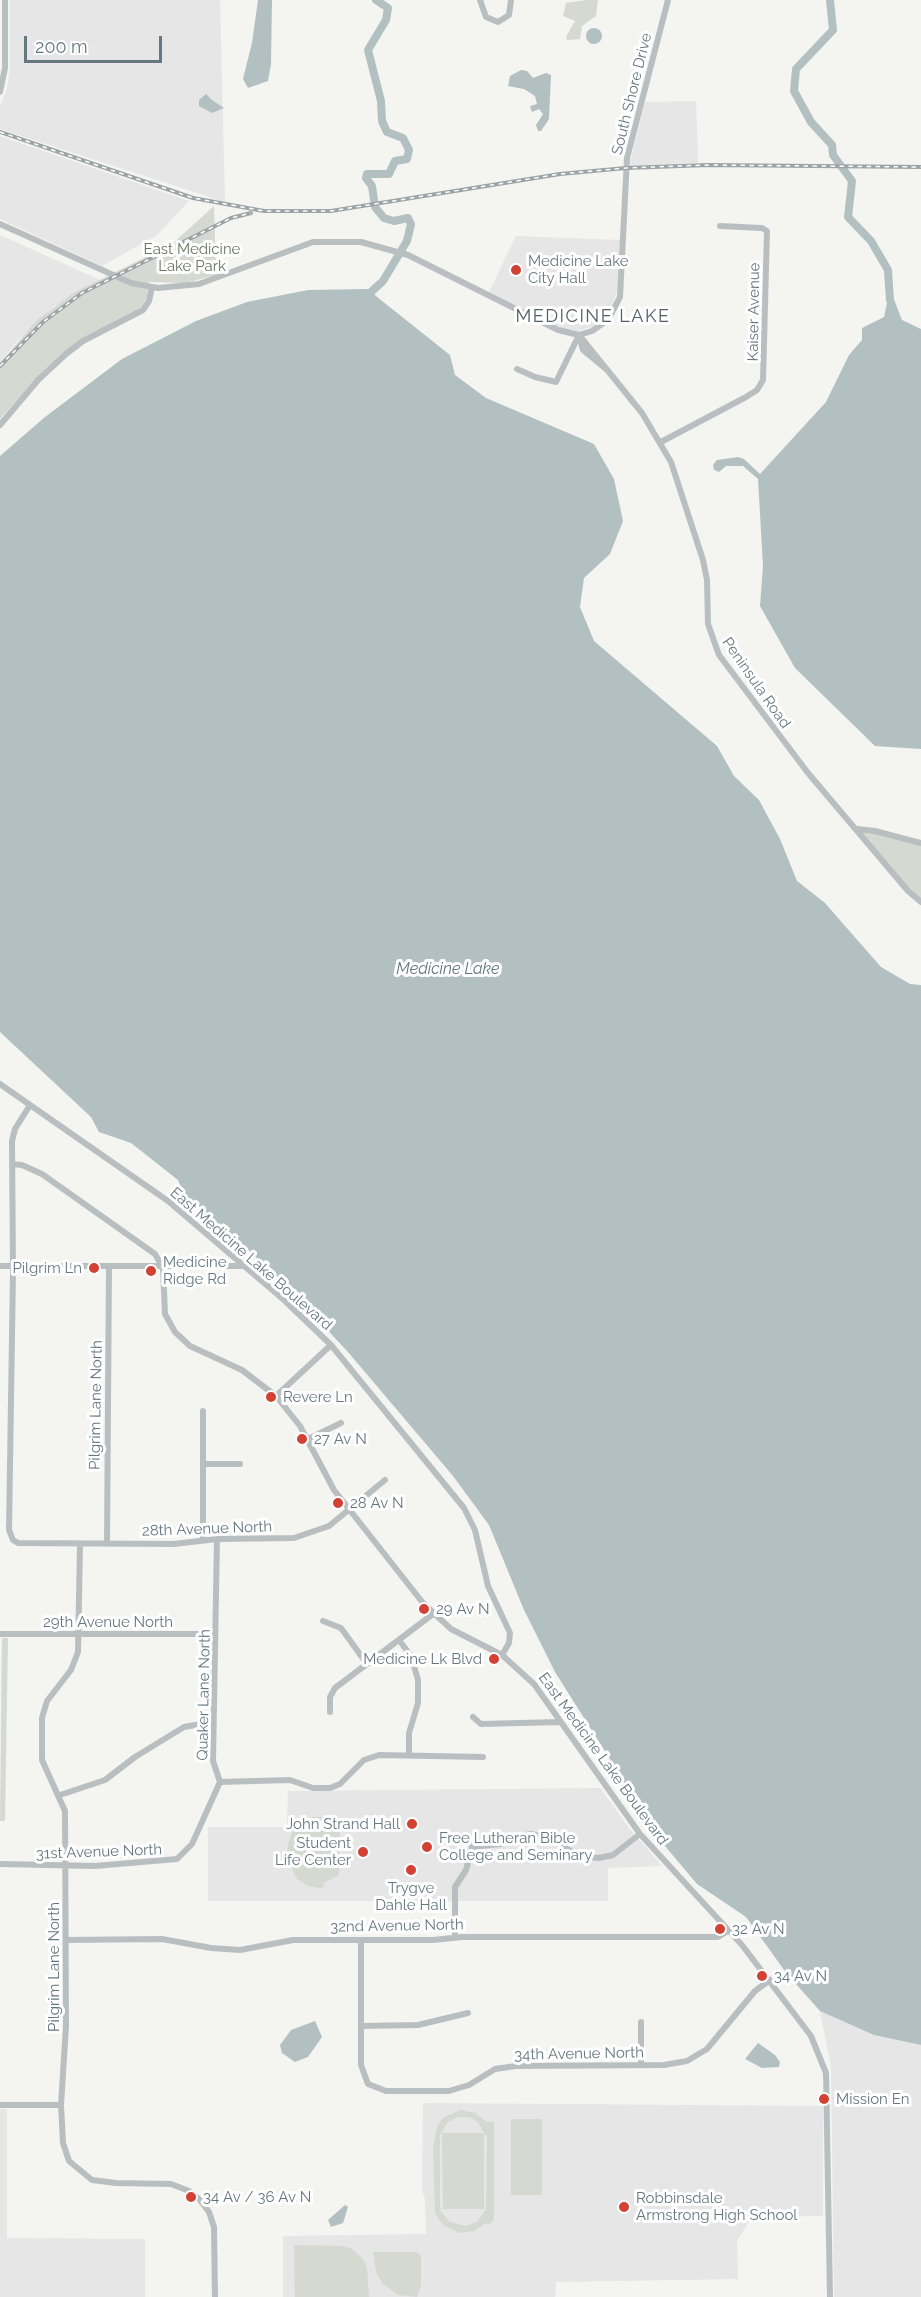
<!DOCTYPE html>
<html>
<head>
<meta charset="utf-8">
<style>
	body { margin:0 }
	#map { position:relative; width:921px; height:2297px; overflow:hidden; background:#f4f4f1; font-family:Raleway,sans-serif }
	canvas { display:block }
	.scale { position:absolute; left:24px; top:36px; width:138px; height:27px; box-sizing:border-box; border:3px solid #66787f; border-top:0; padding-left:8px; font-size:18px; line-height:21px; white-space:nowrap; color:#66787f; -webkit-text-stroke:4px #fff; paint-order:stroke }
</style>
</head>
<body>
<div id="map">
<canvas width="921" height="2297"></canvas>
<div class="scale">200 m</div>
</div>
<script>
const g = document.querySelector('canvas').getContext('2d');
g.lineJoin = 'round';
function paint(path, color) {
  g.fillStyle = color;
  g.fill(path, 'evenodd');
}
function toPath(rows) {
  const path = new Path2D();
  for (const r of rows) {
    if (r.length === 3) {
      path.moveTo(r[0] + r[2], r[1]);
      path.arc(r[0], r[1], r[2], 0, 2 * Math.PI);
      continue;
    }
    path.moveTo(r[0], r[1]);
    for (let i = 2; i < r.length; i += 2) path.lineTo(r[i], r[i + 1]);
  }
  return path;
}
function trace(path, color, width, dash) {
  g.strokeStyle = color;
  g.lineWidth = width;
  g.lineCap = dash ? 'butt' : 'round';
  g.setLineDash(dash || []);
  g.stroke(path);
}
function drawText(font, color, halo, rows, align = 'center') {
  g.font = font + ' Raleway,sans-serif';
  g.lineWidth = 6;
  g.setLineDash([]);
  g.textBaseline = 'middle';
  g.strokeStyle = halo;
  g.fillStyle = color;
  for (const [text, x, y, turn = 0] of rows) {
    g.save();
    g.translate(x, y);
    g.rotate((+turn || 0) * Math.PI / 180);
    g.textAlign = isNaN(turn) ? turn : align;
    if (halo) g.strokeText(text, 0, 0);
    g.fillText(text, 0, 0);
    g.restore();
  }
}
const built = toPath([
	[10,0,220,0,225,202,0,129,0,106,7,89,10,68],
	[696,101,698,163,629,166,645,102],
	[0,136,189,201,157,235,102,266,0,219],
	[0,235,100,280,53,307,16,342,0,363],
	[516,236,621,240,617,291,607,317,599,325,577,331,560,328,489,292],
	[600,1788,629,1828,662,1866,608,1868,608,1901,208,1901,208,1827,287,1827,288,1791],
	[820,2011,874,2035,921,2045,921,2297,834,2297,831,2066],
	[423,2103,823,2106,823,2216,752,2217,737,2241,738,2279,556,2282,555,2297,283,2297,283,2236,426,2234,425,2199,422,2192],
	[0,2109,7,2109,7,2238,145,2239,145,2297,0,2297]
]);
const green = toPath([
	[587,0,598,0,596,16,582,26,580,39,567,40,566,37,575,21,563,16,566,3],
	[214,206,216,275,185,283,149,282,147,297,142,306,134,313,81,339,46,368,0,419,0,363,36,321,73,293,172,244],
	[857,829,921,843,921,902],
	[2,1638,8,1638,5,1821,0,1821],
	[314,1817,329,1817,345,1823,344,1826,340,1827,339,1875,323,1883,324,1887,320,1888,308,1886,297,1879,287,1858,288,1844,292,1832,302,1822],
	[461,2110,475,2113,487,2122,494,2122,494,2219,489,2225,486,2223,474,2231,460,2233,443,2225,435,2213,433,2147,438,2124,444,2117],
	[458,2117,469,2117,478,2122,487,2138,486,2209,477,2222,465,2226,450,2222,441,2212,440,2205,440,2135,448,2122],
	[511,2119,542,2119,542,2195,511,2195],
	[442,2133,484,2133,484,2209,443,2209],
	[294,2245,342,2246,352,2249,363,2259,367,2268,369,2297,295,2297],
	[373,2252,416,2252,421,2256,421,2285,417,2297,398,2295,382,2283,376,2272]
]);
const water = toPath([
	[258,0,272,0,271,64,268,81,248,88,243,79,252,43],
	[594,36,8],
	[521,70,527,71,533,78,546,73,551,75,549,119,541,131,538,131,536,125,543,114,539,109,532,112,530,106,537,104,535,96,524,89,508,86,510,76],
	[206,94,212,100,224,108,212,113,199,106,199,100],
	[367,289,450,355,455,375,486,398,594,444,614,479,623,521,610,554,584,578,580,607,594,641,717,746,734,776,759,800,780,839,797,881,825,903,881,967,910,984,921,985,921,2045,874,2035,820,2011,787,1974,746,1917,697,1884,644,1821,615,1767,555,1672,524,1610,489,1525,453,1476,348,1352,288,1288,235,1237,186,1200,178,1180,131,1143,99,1132,91,1117,0,1032,0,456,45,417,122,359,196,321,247,302,308,290],
	[890,289,902,320,921,329,921,749,875,746,795,668,760,606,763,566,758,479,743,466,726,466,719,472,714,470,713,465,717,460,738,457,744,459,760,474,826,402,849,355,862,340,862,328,884,317],
	[315,2021,322,2037,308,2057,295,2062,282,2053,280,2045,291,2030],
	[758,2043,775,2055,780,2062,779,2067,762,2068,745,2059],
	[345,2205,348,2207,343,2223,331,2227,328,2220]
]);
const river = toPath([
	[830,0,833,30,796,69,794,91,811,122,832,145,833,155,852,181,848,217,871,241,888,270,890,300],
	[370,302,371,292,383,281,407,241,411,224,408,218,394,221,384,218,375,207,372,186,366,178,367,174,389,174,395,161,407,159,409,150,403,138,387,132,382,121,381,101,368,50,386,20,388,8,376,0]
]);
const minor = toPath([
	[480,0,486,17,498,22,509,15,511,0],
	[0,92,5,68,5,0],
	[0,224,131,283,158,288,199,284,313,242,361,242,408,255,558,330,579,335,592,331,608,320,620,297,627,158,668,0],
	[579,335,642,413,671,462,703,560,707,580,708,624,719,655,808,773,908,891,921,902],
	[579,336,583,350,606,369],
	[517,369,535,377,556,382,579,335],
	[0,425,39,379,66,354,83,341,143,310,149,301,152,287],
	[661,442,746,397,757,390,763,380,767,231,762,228,720,226],
	[857,829,875,831,921,843],
	[0,1084,168,1201,284,1300,331,1345,464,1508,475,1530,488,1586,510,1633,509,1643,502,1655],
	[30,1105,15,1129,12,1141,13,1271,9,1530,13,1540,18,1543,174,1544,217,1539,294,1538,329,1526,385,1480],
	[12,1164,22,1165,42,1174,155,1254,163,1268,165,1314,175,1332,190,1346,242,1370,276,1396,300,1426,334,1490,423,1603,451,1629,502,1655,534,1684,640,1834,742,1945,811,2036,826,2073,830,2297],
	[0,1266,243,1266],
	[276,1396,331,1345],
	[308,1439,341,1423],
	[203,1464,240,1464],
	[217,1539,213,1761,220,1782],
	[203,1540,203,1411],
	[80,1544,78,1652,71,1670,47,1701,42,1718,42,1760,65,1811,66,2026,61,2105,63,2143,69,2161,92,2180,116,2183,171,2184,189,2191,199,2199,209,2212,214,2227,215,2297],
	[107,1544,109,1267],
	[323,1621,341,1628,367,1664],
	[0,1634,215,1634],
	[399,1640,411,1656,418,1680,418,1703,409,1733,409,1755],
	[330,1712,330,1697,335,1688,433,1614],
	[473,1717,481,1724,560,1722],
	[220,1782,290,1780,313,1788,330,1788,340,1784,364,1760,379,1755,483,1757],
	[60,1795,105,1780,135,1757,184,1727,212,1722],
	[0,1864,95,1866,177,1859,192,1844,220,1782],
	[455,1937,455,1887,466,1870,472,1847,500,1844,515,1837,531,1834,549,1838,579,1856,599,1858,613,1855,640,1834],
	[66,1940,162,1939,211,1948,240,1950,293,1940,433,1940,462,1937,718,1937,728,1931],
	[361,1940,361,2065,368,2084,386,2091,449,2091,469,2085,495,2069,516,2066,664,2065,687,2061,707,2049,755,1991,770,1980],
	[641,2022,641,2065],
	[361,2026,418,2025,468,2013],
	[0,2105,61,2105]
]);
const rail = toPath([
	[0,132,193,198,264,211,331,211,560,174,626,168,708,165,921,167],
	[0,366,43,322,82,293,231,218,251,213]
]);
const markers = [
	[516,270,6,"#d24134"],
	[94,1268,6,"#d24134"],
	[151,1271,6,"#d24134"],
	[271,1397,6,"#d24134"],
	[302,1439,6,"#d24134"],
	[338,1503,6,"#d24134"],
	[424,1609,6,"#d24134"],
	[494,1659,6,"#d24134"],
	[412,1824,6,"#d24134"],
	[427,1847,6,"#d24134"],
	[363,1852,6,"#d24134"],
	[411,1870,6,"#d24134"],
	[720,1929,6,"#d24134"],
	[762,1976,6,"#d24134"],
	[824,2099,6,"#d24134"],
	[191,2197,6,"#d24134"],
	[624,2207,6,"#d24134"]
];
const streetNames = [
	["South Shore Drive",632,94,-76],
	["Kaiser Avenue",754,312,-89],
	["Peninsula Road",756,683,55],
	["East Medicine Lake Boulevard",251,1259,41],
	["Pilgrim Lane North",96,1405,-89],
	["28th Avenue North",207,1529,-2],
	["29th Avenue North",108,1622],
	["Quaker Lane North",204,1695,-89],
	["East Medicine Lake Boulevard",603,1759,54],
	["31st Avenue North",99,1852,-2],
	["32nd Avenue North",397,1926,-1],
	["Pilgrim Lane North",54,1967,-90],
	["34th Avenue North",579,2054,-1]
];
const parkNames = [
	["East Medicine",192,249],
	["Lake Park",192,266]
];
const poiNames = [
	["Medicine Lake",528,261],
	["City Hall",528,278],
	["Medicine",163,1262],
	["Ridge Rd",163,1279],
	["Pilgrim Ln",82,1268,"right"],
	["Revere Ln",283,1397],
	["27 Av N",314,1439],
	["28 Av N",350,1503],
	["29 Av N",436,1609],
	["Medicine Lk Blvd",482,1659,"right"],
	["John Strand Hall",400,1824,"right"],
	["Free Lutheran Bible",439,1838],
	["College and Seminary",439,1855],
	["Student",351,1843,"right"],
	["Life Center",351,1860,"right"],
	["Trygve",411,1888,"center"],
	["Dahle Hall",411,1905,"center"],
	["32 Av N",732,1929],
	["34 Av N",774,1976],
	["Mission En",836,2099],
	["34 Av / 36 Av N",203,2197],
	["Robbinsdale",636,2198],
	["Armstrong High School",636,2215]
];
const waterNames = [
	["Medicine Lake",448,969]
];
const quarterNames = [
	["MEDICINE LAKE",593,317]
];
paint(built, '#e5e6e5');
paint(green, '#d5d9d1');
paint(water, '#b2c0c2');
trace(river, '#b2c0c2', 8);
trace(minor, '#b9bfc1', 6);
trace(rail, '#9ca4a7', 4);
trace(rail, '#fff', 1.5, [4.5]);
for (const [x, y, r, color] of markers) {
  const dot = new Path2D();
  dot.arc(x, y, r, 0, 2 * Math.PI);
  g.fillStyle = color;
  g.fill(dot);
  trace(dot, '#fff', 2);
}
drawText('15px', '#66787f', '#fff', streetNames);
drawText('15px', '#6b7764', '#fff', parkNames);
drawText('15px', '#66787f', '#fff', poiNames, 'left');
drawText('italic 16px', '#62797c', '#fff', waterNames);
g.letterSpacing = '1.5px';
drawText('18px', '#536065', '#fff', quarterNames);
g.letterSpacing = '0px';
</script>
</body>
</html>
